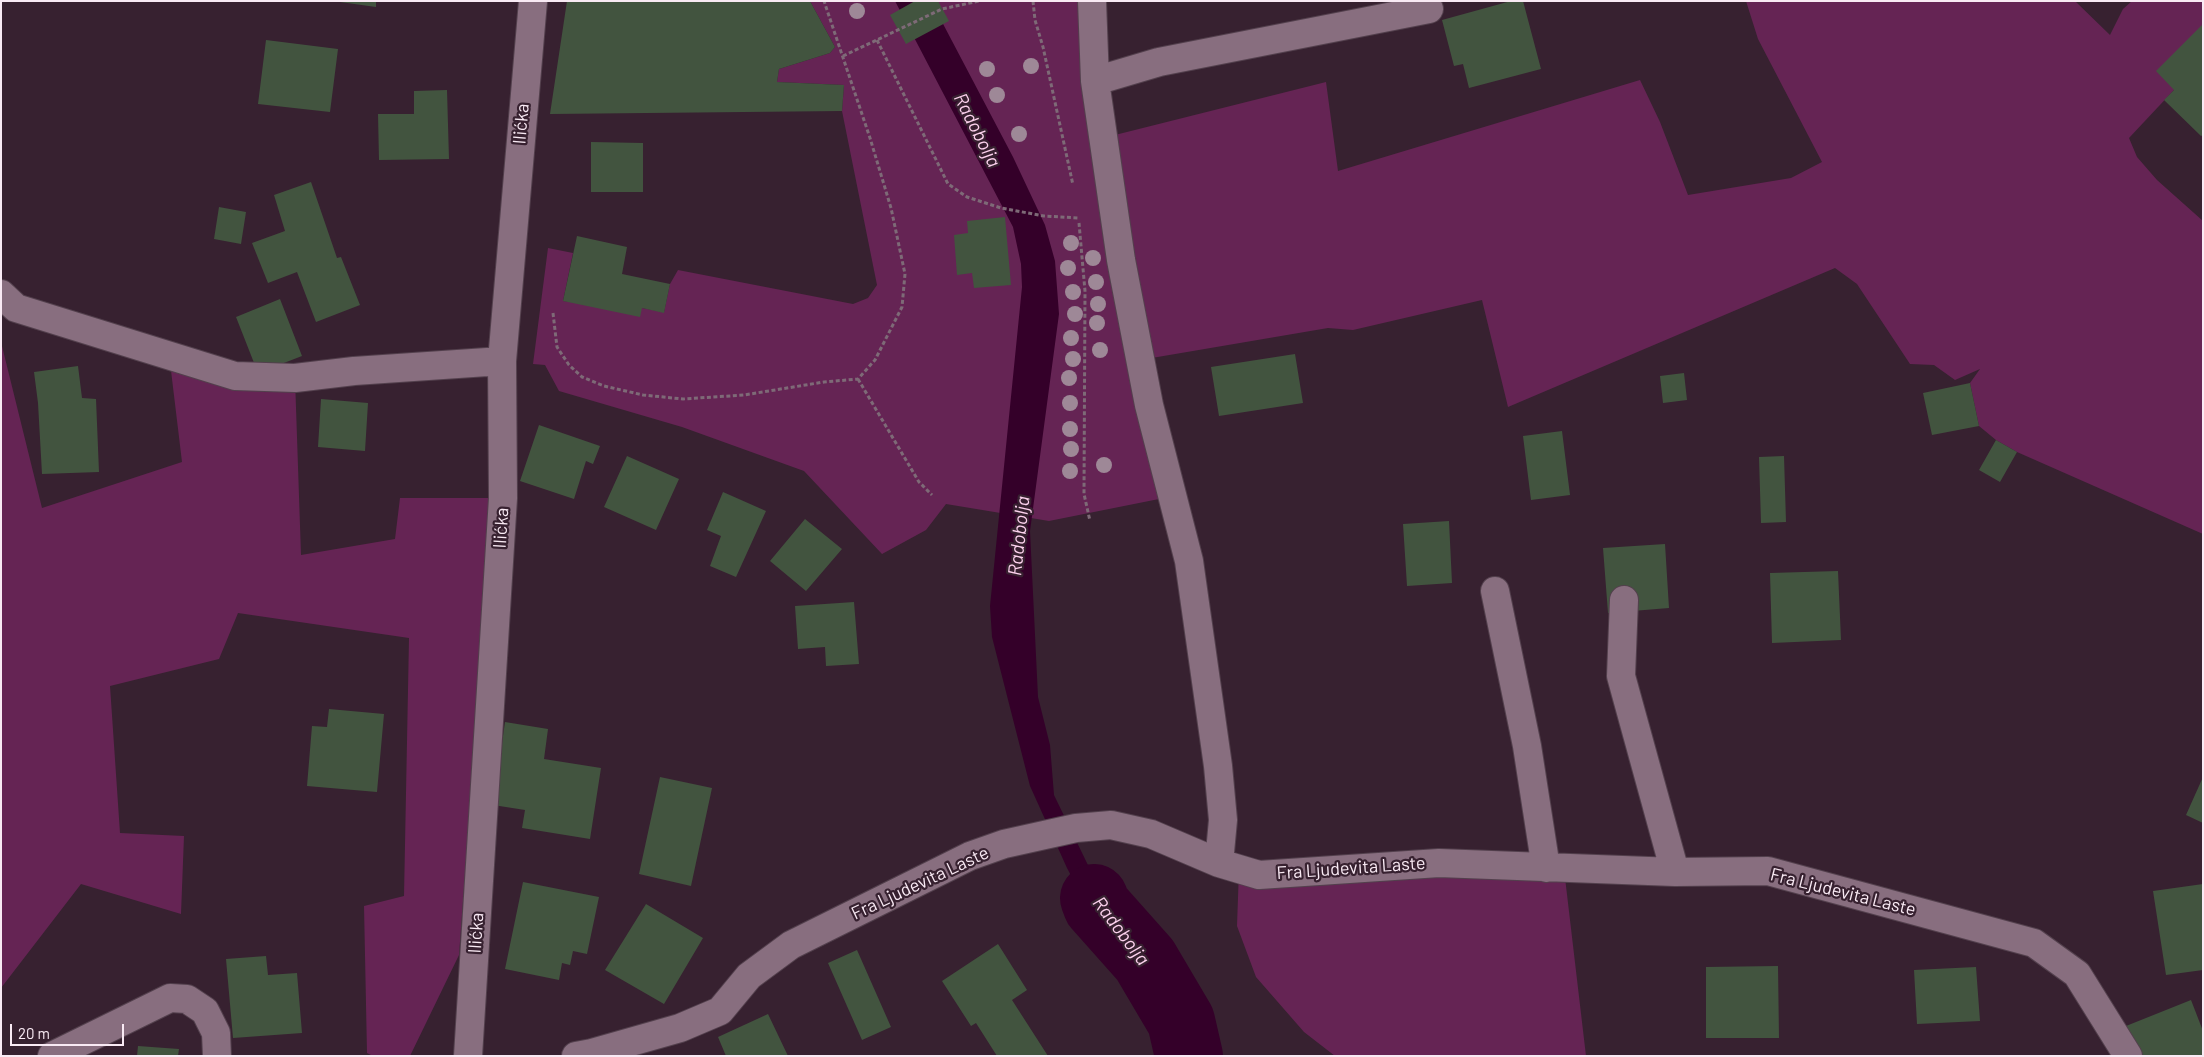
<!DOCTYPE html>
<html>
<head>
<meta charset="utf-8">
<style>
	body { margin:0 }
	#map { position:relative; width:2204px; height:1057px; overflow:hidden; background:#372130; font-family:Barlow,sans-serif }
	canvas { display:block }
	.frame { position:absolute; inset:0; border:2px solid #f9eaf4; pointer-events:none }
	.scale { position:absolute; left:10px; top:1024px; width:114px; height:22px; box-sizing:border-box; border:2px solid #f9eaf4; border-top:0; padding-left:6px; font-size:15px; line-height:18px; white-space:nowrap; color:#f9eaf4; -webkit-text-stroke:4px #372130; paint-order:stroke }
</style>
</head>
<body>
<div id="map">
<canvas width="2204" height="1057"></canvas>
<div class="frame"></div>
<div class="scale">20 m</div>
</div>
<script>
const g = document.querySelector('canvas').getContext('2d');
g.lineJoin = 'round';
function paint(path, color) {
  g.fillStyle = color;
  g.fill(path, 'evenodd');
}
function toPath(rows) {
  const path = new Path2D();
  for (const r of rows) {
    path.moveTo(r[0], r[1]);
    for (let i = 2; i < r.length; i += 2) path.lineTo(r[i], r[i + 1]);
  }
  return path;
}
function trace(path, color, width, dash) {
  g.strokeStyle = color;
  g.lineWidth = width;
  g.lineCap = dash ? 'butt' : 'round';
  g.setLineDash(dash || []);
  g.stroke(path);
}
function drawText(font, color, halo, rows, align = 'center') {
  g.font = font + ' Barlow,sans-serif';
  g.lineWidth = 4.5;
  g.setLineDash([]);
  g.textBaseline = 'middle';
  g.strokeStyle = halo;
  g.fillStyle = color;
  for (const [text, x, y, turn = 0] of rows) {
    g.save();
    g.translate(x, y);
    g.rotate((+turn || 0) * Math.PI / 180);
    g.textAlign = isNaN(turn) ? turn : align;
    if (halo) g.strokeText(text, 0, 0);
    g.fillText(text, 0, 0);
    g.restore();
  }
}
const green = toPath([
	[810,1,1085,1,1103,138,1326,82,1338,171,1640,80,1660,122,1688,195,1791,178,1822,162,1758,39,1746,1,2075,1,2110,35,2123,9,2132,1,2203,1,2203,24,2174,90,2129,138,2137,157,2157,180,2203,221,2203,534,2017,452,1996,440,1979,426,1970,383,1980,369,1955,380,1934,365,1910,364,1857,284,1835,268,1508,407,1482,300,1353,330,1328,328,1140,360,1159,499,1049,521,946,504,926,530,882,554,804,471,682,427,559,391,545,365,533,364,548,248,573,253,563,301,642,308,664,312,670,284,678,270,853,304,868,298,877,285,842,111,844,85,777,82,779,69,830,53,835,47],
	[1,342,42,508,182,462,169,354,295,378,301,555,395,539,400,498,493,498,459,955,410,1056,373,1056,367,1053,364,906,404,896,409,638,238,613,219,659,110,686,120,833,184,836,181,914,81,884,1,988],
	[1239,869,1564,869,1586,1056,1335,1056,1304,1032,1256,977,1237,926]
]);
const water = toPath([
	[895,1,931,1,1013,157,1045,225,1055,261,1059,314,1030,531,1038,697,1050,745,1054,795,1101,892,1108,898,1117,895,1163,960,1139,982,1110,949,1067,868,1030,786,992,637,990,606,1022,287,1021,264,1013,227]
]);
const river = toPath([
	[1094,898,1097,906,1145,960,1168,999,1181,1021,1189,1056]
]);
const building = toPath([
	[340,1,376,1,376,7,340,2],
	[567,1,810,1,835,47,830,53,779,69,777,82,844,85,842,111,550,114],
	[915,1,938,1,949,21,906,44,890,15],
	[1511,1,1523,1,1541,69,1469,88,1463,64,1454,66,1442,20],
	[2203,24,2203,135,2201,136,2164,100,2174,90,2156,71],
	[266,40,338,49,330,112,258,104],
	[447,90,449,159,379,160,378,114,414,114,414,91],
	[591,142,643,143,643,192,591,192],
	[311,182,337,258,341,257,360,305,316,322,297,272,268,283,252,243,285,231,274,195],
	[219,207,246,212,241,244,214,239],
	[1005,217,1011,285,974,288,972,273,957,275,954,235,968,233,967,221],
	[577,236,627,247,622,274,670,284,664,313,642,308,640,317,563,301],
	[280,299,302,356,258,373,236,317],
	[1295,354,1303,403,1219,416,1211,367],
	[78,366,82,398,96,399,99,472,42,474,38,403,34,372],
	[1684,373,1687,400,1663,403,1660,376],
	[1970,383,1979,426,1932,435,1923,393],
	[321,399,368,403,365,451,318,447],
	[539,425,600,446,593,464,586,461,574,499,520,481],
	[1562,431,1570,495,1531,500,1523,436],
	[1996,440,2017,452,2000,482,1979,470],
	[627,456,679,479,656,530,604,507],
	[1784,456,1786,522,1761,523,1759,457],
	[723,492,766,511,736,577,710,566,721,536,707,530],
	[805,519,842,549,806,591,770,561],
	[1449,521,1452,583,1407,586,1403,524],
	[1665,544,1669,608,1608,613,1603,548],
	[1838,571,1841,640,1772,643,1770,573],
	[854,602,859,664,826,666,825,647,798,649,795,606],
	[329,709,384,714,377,792,307,786,312,726,327,727],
	[505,722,548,729,544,759,601,768,590,839,522,828,525,810,493,805],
	[660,777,712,788,691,886,639,874],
	[2203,777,2203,823,2186,815],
	[523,882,599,897,587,954,573,951,570,965,562,963,559,980,505,969],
	[2203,884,2203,970,2166,975,2153,891],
	[646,904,703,938,664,1004,605,970],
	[998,944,1027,990,1012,1000,1048,1056,997,1056,976,1023,971,1026,942,981],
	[857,950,891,1027,862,1040,828,963],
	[266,956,268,975,297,973,302,1033,233,1038,226,959],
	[1778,966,1779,1038,1706,1038,1706,967],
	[1976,967,1980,1021,1917,1024,1914,970],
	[2191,1000,2203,1031,2203,1056,2138,1056,2126,1026],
	[768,1014,788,1056,726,1056,718,1037],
	[138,1046,179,1049,178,1056,137,1056]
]);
const path = toPath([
	[1033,1,1035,20,1043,47,1073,185],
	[877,40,948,184,967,197,1001,208,1044,216,1079,218],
	[843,56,942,9,979,1],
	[1079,223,1085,291,1084,494,1090,521],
	[553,313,557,347,569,365,582,377,604,386,643,395,683,399,744,395,824,382,858,379,875,360,902,307,905,274,891,208,870,138,824,1],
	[858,379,919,482,932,495]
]);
const minor = toPath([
	[1092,1,1095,81,1121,260,1149,405,1189,561,1218,766,1223,820,1219,863],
	[1095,81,1159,62,1429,9],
	[1,294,16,308,235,376,295,378,354,371,502,361],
	[1495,591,1527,746,1546,868],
	[1624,600,1621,676,1675,872],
	[52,1056,170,998,187,999,205,1011,216,1033,217,1056],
	[468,1056,503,498,502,361,533,1],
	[576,1056,592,1053,680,1028,720,1011,749,976,791,945,970,856,1004,844,1076,828,1111,825,1151,834,1219,863,1259,875,1439,863,1675,872,1768,871,2034,943,2077,974,2128,1056]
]);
const trees = [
	[857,11],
	[1031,66],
	[987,69],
	[997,95],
	[1019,134],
	[1071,243],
	[1093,258],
	[1068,268],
	[1096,282],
	[1073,292],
	[1098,304],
	[1075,314],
	[1097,323],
	[1071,338],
	[1100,350],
	[1073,359],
	[1069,378],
	[1070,403],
	[1070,429],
	[1071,449],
	[1104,465],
	[1070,471]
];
const streetNames = [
	["Ilićka",521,124,-85],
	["Ilićka",501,528,-86],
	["Fra Ljudevita Laste",1351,868,-4],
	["Fra Ljudevita Laste",920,883,-25],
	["Fra Ljudevita Laste",1843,892,14],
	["Ilićka",476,933,-86]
];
const waterNames = [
	["Radobolja",977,130,63],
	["Radobolja",1019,536,-84],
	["Radobolja",1121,931,53]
];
paint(green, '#652454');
paint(water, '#340029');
trace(river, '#340029', 68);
paint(building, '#42543f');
trace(minor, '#53404d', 30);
trace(path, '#7e6a77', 3, [4, 2.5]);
trace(minor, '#886e7f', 28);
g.fillStyle = '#9e8897';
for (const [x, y] of trees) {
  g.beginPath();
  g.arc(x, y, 8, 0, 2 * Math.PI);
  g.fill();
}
drawText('18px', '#f9eaf4', '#372130', streetNames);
drawText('italic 19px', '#fdd2ee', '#372130', waterNames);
</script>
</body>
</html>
